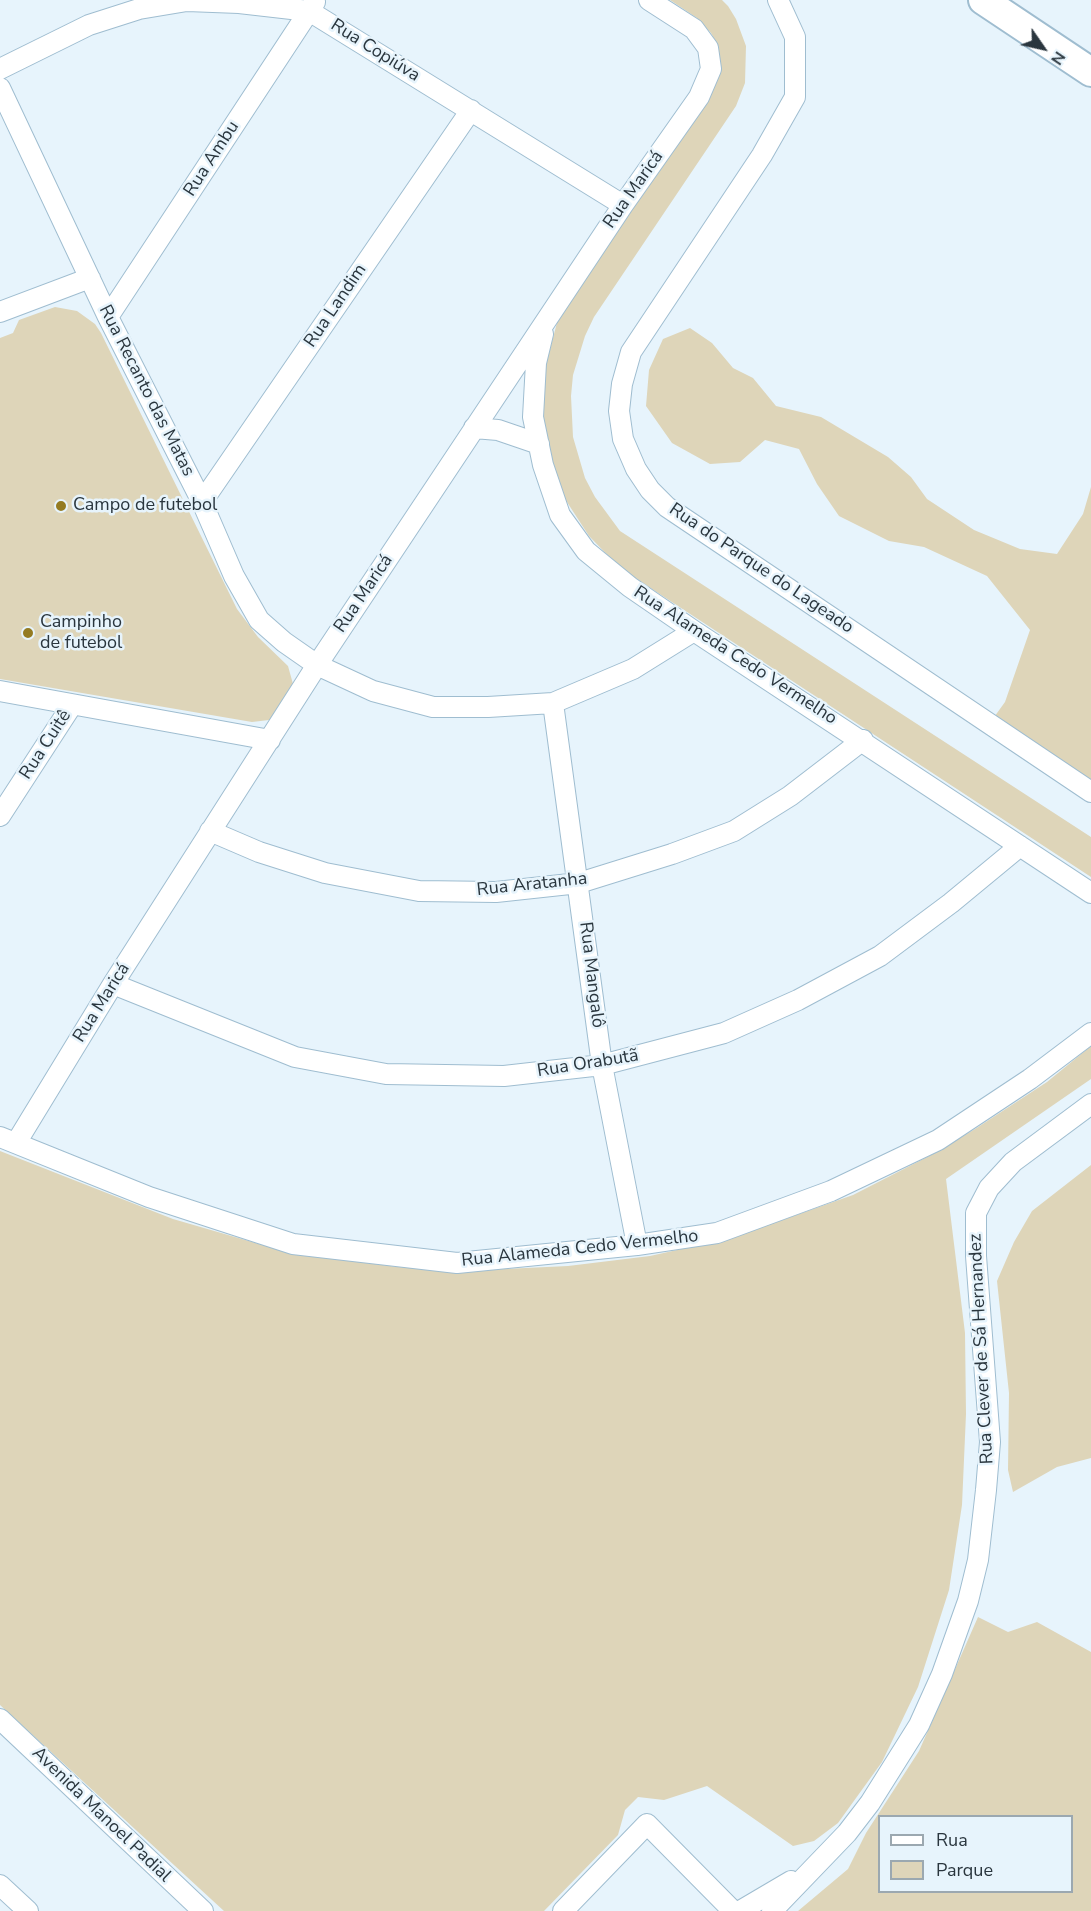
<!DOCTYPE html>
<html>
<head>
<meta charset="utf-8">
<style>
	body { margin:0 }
	#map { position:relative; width:1091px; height:1911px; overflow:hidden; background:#e7f4fc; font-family:"Nunito Sans",sans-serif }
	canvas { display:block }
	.legend { position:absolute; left:878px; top:1815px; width:195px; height:78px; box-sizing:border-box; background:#e7f4fc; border:2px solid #9ba8b0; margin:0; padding:8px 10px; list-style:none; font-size:18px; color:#2a363e }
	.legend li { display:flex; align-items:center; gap:12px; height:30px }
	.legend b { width:30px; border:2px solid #9ba8b0 }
	.north { position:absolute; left:1013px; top:18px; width:60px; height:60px; -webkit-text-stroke:4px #e7f4fc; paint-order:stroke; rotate:124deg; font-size:16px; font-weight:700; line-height:24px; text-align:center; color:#2a363e }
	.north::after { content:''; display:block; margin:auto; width:21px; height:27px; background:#2a363e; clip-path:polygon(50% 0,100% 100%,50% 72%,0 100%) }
</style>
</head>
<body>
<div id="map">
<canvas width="1091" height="1911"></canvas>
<ul class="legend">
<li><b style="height:8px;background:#fff"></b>Rua</li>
<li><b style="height:16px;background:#ded5b9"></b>Parque</li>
</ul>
<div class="north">N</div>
</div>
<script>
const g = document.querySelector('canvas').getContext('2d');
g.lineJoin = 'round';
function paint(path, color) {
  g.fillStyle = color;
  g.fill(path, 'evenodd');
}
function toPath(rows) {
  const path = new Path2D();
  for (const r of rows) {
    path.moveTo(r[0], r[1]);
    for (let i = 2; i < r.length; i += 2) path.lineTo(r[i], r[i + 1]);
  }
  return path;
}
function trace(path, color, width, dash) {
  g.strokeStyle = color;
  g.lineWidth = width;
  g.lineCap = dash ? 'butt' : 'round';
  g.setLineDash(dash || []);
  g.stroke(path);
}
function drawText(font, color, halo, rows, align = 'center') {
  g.font = font + ' "Nunito Sans",sans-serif';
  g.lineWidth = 5;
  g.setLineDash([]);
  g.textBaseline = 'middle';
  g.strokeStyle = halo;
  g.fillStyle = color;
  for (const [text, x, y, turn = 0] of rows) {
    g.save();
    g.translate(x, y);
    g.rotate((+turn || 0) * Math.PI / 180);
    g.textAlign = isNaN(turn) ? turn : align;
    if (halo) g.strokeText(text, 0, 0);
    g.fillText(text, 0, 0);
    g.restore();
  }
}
const green = toPath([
	[670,0,722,0,728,6,736,19,746,46,745,83,736,106,594,317,585,336,573,375,571,396,573,437,585,478,595,497,620,531,1091,837,1091,877,620,568,589,536,565,499,550,458,543,417,543,376,559,315,716,82,719,73,716,42,711,33,697,18],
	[55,307,77,311,95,324,101,333,237,609,258,637,288,666,293,684,292,694,277,715,269,720,252,722,0,679,0,338,13,333,19,320],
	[690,328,712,343,733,368,753,378,776,406,821,417,888,457,911,477,927,499,974,530,1020,549,1057,554,1083,514,1091,487,1091,785,992,720,1005,702,1030,630,987,576,924,547,889,541,839,516,817,484,799,449,765,440,740,462,710,464,672,443,646,406,649,370,663,339],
	[1091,1046,1091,1079,946,1179,965,1333,966,1414,962,1505,949,1590,918,1687,882,1762,838,1823,814,1841,793,1846,707,1786,664,1800,638,1797,625,1810,618,1835,544,1911,224,1911,0,1705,0,1151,173,1219,266,1246,314,1256,398,1267,483,1270,568,1266,650,1256,731,1238,853,1195,935,1153,975,1129,1047,1082],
	[1091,1165,1091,1458,1057,1467,1013,1492,1008,1470,1009,1393,997,1281,1014,1242,1032,1211],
	[978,1617,1008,1632,1037,1622,1091,1652,1091,1911,798,1911,848,1869,866,1833,919,1751],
	[880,1816,1072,1816,1072,1892,880,1892]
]);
const minor = toPath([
	[778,0,795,37,795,97,762,155,631,352,622,384,619,411,623,439,636,469,650,490,667,507,1091,792],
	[0,69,89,25,139,9,187,1,239,3,309,11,623,205],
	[0,88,108,317,202,502,234,576,259,620,284,642,317,665,373,691,433,707,488,707,553,703,633,669,694,631],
	[0,312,90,278],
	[108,317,315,2],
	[543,334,536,363,533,417,543,465,560,515,586,551,630,587,694,631,1091,893],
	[474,428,498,430,539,444],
	[202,502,471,110],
	[0,691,270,740],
	[553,703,602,1065,637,1245],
	[0,816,72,705],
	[210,831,259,852,325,873,419,891,496,892,579,883,672,854,734,831,790,796,863,740],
	[113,984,295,1057,386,1074,504,1076,602,1065,724,1033,798,1000,880,956,951,903,1020,846],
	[0,1137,149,1197,293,1244,457,1263,637,1245,717,1233,831,1191,938,1140,1030,1079,1091,1033],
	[16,1143,113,984,317,665,623,205,699,97,711,69,708,48,694,29,649,0],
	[0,1719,203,1911],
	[0,1885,28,1911],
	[563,1911,647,1824,733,1911],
	[740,1911,791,1881],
	[772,1911,847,1833,870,1803,919,1725,942,1674,968,1601,978,1560,986,1490,990,1442,976,1256,976,1213,989,1188,1013,1162,1091,1104]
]);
const highway = toPath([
	[983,0,1091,72]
]);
const markers = [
	[61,506,6,"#947b22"],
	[28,633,6,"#947b22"]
];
const streetNames = [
	["Rua Copiúva",375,51,32],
	["Rua Ambu",212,159,-57],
	["Rua Maricá",634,190,-55],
	["Rua Landim",336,306,-56],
	["Rua Recanto das Matas",146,391,63],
	["Rua do Parque do Lageado",761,569,34],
	["Rua Maricá",364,594,-56],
	["Rua Alameda Cedo Vermelho",735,656,33],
	["Rua Cuitê",46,745,-57],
	["Rua Aratanha",532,885,-6],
	["Rua Mangalô",591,975,83],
	["Rua Maricá",102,1003,-58],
	["Rua Orabutã",588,1064,-9],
	["Rua Alameda Cedo Vermelho",580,1249,-6],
	["Rua Clever de Sá Hernandez",982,1349,-93],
	["Avenida Manoel Padial",101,1815,44]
];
const poiNames = [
	["Campo de futebol",73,506],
	["Campinho",40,623],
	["de futebol",40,644]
];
paint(green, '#ded5b9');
trace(minor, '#9fbdd0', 22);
trace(highway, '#9fbdd0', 32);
trace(minor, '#fff', 20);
trace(highway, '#fff', 28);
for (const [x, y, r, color] of markers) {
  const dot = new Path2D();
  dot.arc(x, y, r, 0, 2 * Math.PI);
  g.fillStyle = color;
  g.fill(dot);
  trace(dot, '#e7f4fc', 2);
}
drawText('18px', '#2a363e', '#e7f4fc', streetNames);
drawText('18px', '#2a363e', '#e7f4fc', poiNames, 'left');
</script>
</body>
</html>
